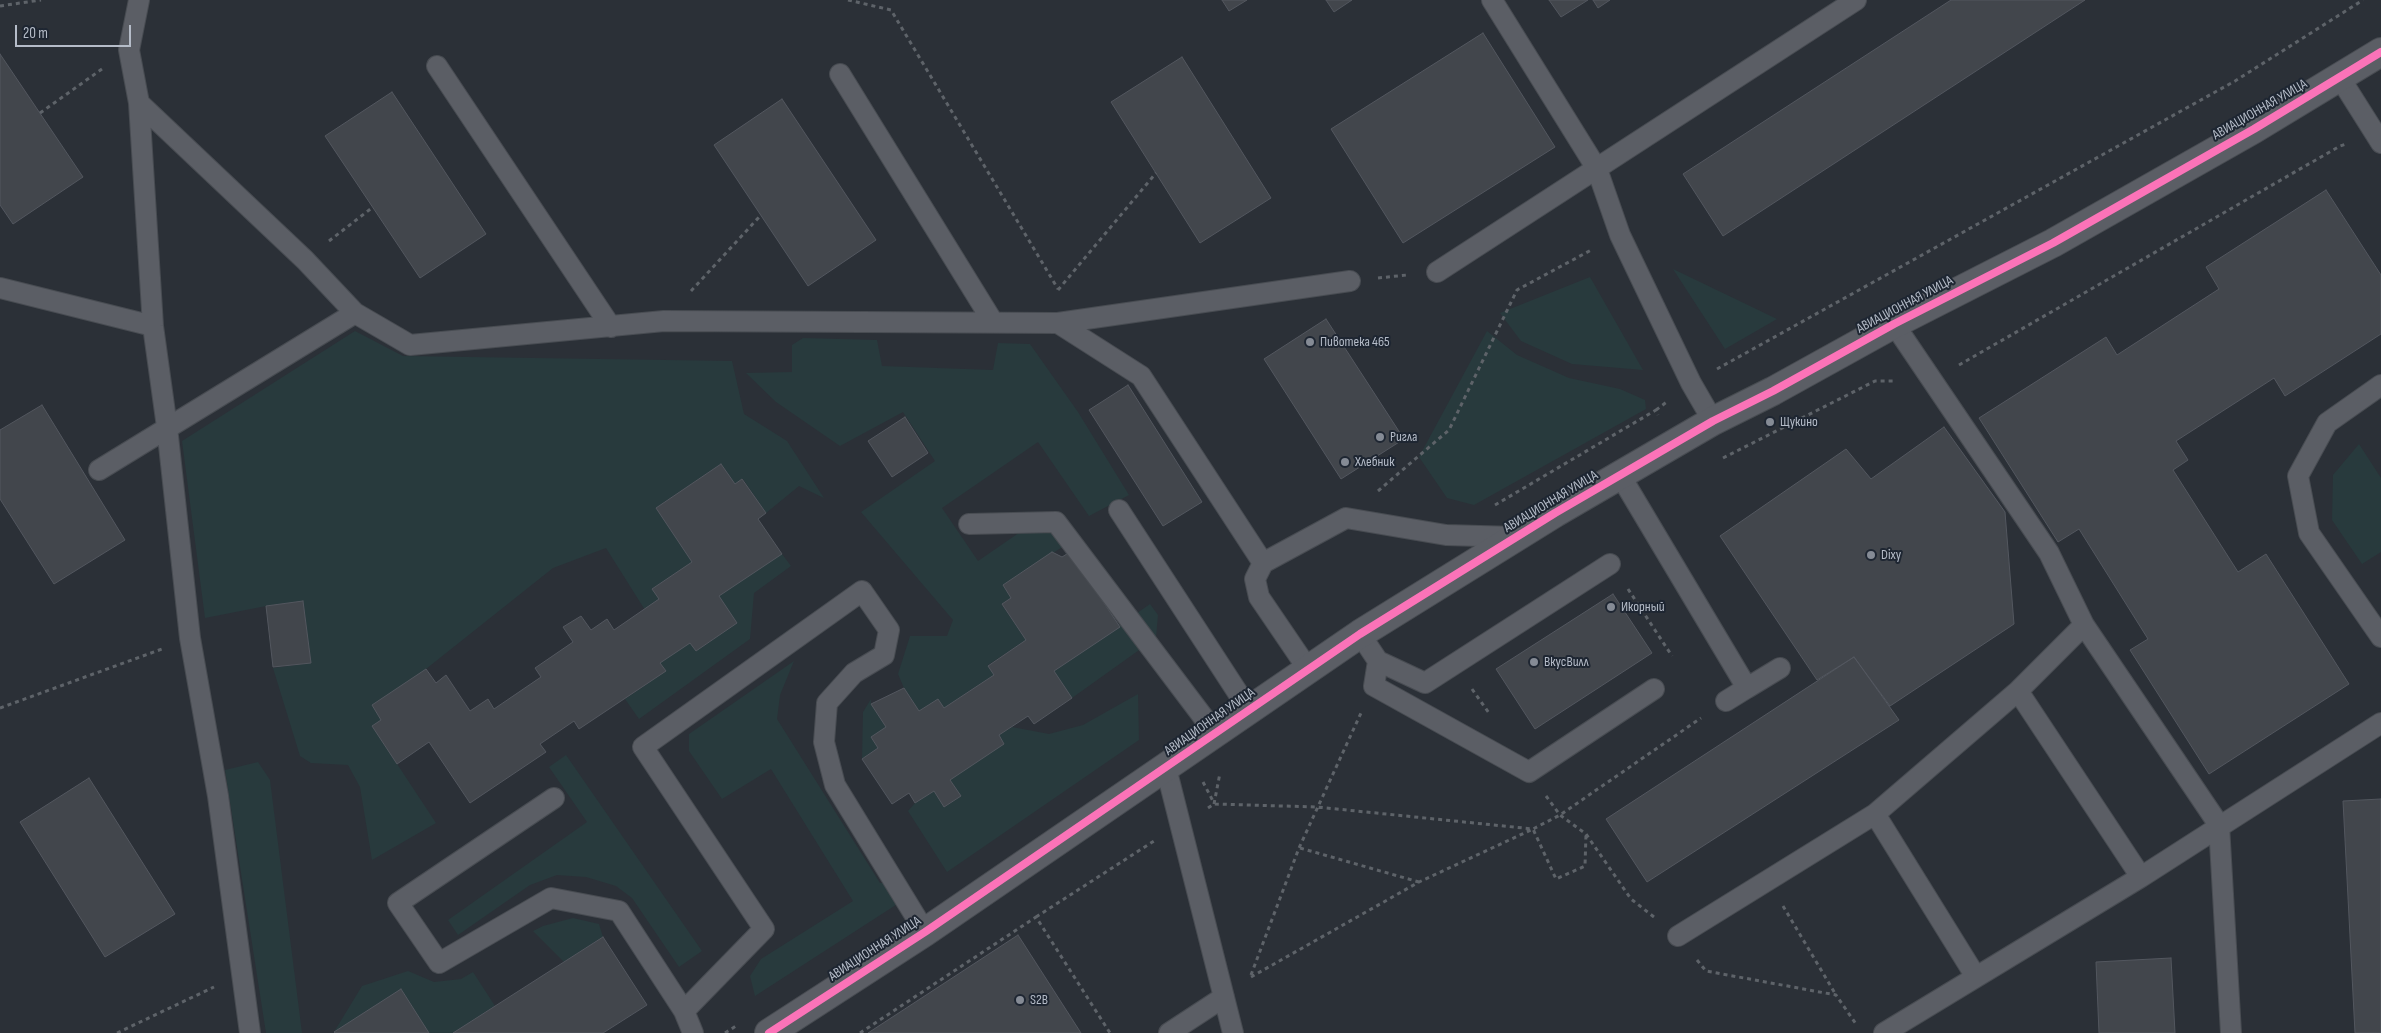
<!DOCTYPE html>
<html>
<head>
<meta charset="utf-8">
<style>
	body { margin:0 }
	#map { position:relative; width:2381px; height:1033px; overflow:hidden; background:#2b3037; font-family:"Sofia Sans Condensed",sans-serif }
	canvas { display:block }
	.scale { position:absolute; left:15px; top:25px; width:116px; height:22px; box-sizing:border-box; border:2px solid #b5bcc8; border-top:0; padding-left:6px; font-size:15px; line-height:18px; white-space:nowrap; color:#b5bcc8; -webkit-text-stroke:4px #1e2632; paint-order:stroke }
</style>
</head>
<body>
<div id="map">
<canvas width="2381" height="1033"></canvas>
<div class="scale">20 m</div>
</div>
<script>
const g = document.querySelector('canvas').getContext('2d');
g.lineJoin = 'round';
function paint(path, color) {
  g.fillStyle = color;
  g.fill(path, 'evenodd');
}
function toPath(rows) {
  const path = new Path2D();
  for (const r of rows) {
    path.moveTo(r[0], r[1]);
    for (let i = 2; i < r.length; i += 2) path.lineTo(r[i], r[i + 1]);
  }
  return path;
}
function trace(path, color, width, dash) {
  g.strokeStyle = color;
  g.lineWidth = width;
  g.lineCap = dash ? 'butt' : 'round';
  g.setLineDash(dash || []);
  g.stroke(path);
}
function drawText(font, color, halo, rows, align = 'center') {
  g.font = font + ' "Sofia Sans Condensed",sans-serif';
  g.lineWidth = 4;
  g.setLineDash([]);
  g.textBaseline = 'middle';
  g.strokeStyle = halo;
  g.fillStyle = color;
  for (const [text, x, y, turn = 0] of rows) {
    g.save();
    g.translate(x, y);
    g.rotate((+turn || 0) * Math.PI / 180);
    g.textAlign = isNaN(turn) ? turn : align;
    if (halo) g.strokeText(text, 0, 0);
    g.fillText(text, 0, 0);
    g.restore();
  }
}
const green = toPath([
	[1673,269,1777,319,1725,349],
	[1590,277,1643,370,1572,364,1521,341,1500,313],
	[355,331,403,356,732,361,744,414,787,441,824,498,799,486,766,513,743,479,735,484,721,464,656,508,692,562,653,589,659,599,645,610,606,548,553,568,426,669,372,705,381,720,372,726,436,823,372,860,360,787,348,765,311,763,300,756,273,668,311,663,303,601,266,606,205,618,182,441],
	[1487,331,1517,355,1569,378,1620,389,1645,400,1646,409,1474,505,1447,498,1419,457],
	[803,338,877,340,882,366,993,370,998,343,1030,344,1078,412,1129,495,1089,516,1038,442,942,508,978,561,1042,517,1067,544,1003,585,1011,598,1002,605,1026,640,988,665,994,675,944,708,938,699,919,711,904,688,898,674,910,636,947,636,953,620,861,512,935,461,903,412,840,446,776,402,746,373,792,372,792,345],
	[2359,444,2381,478,2381,552,2362,564,2332,520,2333,475],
	[782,554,791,566,754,593,750,639,639,719,625,699,666,671,660,663,690,643,696,651,737,623,719,596],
	[1150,604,1158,615,1156,638,1072,698,1054,671],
	[794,661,780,695,777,719,880,883,891,883,902,901,755,996,750,976,761,959,853,901,771,769,722,799,689,751,689,734],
	[1138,694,1139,740,947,872,908,811,915,803,934,791,945,807,960,796,950,780,1004,744,999,735,1012,727,1049,734,1083,725],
	[871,699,871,704,886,727,871,737,878,748,862,759,863,712],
	[566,755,702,951,679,967,632,898,616,886,586,877,557,875,530,885,458,935,448,920,587,822,549,767],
	[258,762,270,780,302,1033,266,1033,225,770],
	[573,918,599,924,603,937,564,962,533,931,543,926],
	[408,971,434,982,461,979,473,972,495,1006,453,1033,334,1032,362,986]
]);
const building = toPath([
	[1222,0,1247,0,1229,11,1222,0],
	[1326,0,1352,0,1334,12,1326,0],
	[1549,0,1588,0,1561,17,1549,0],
	[1593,0,1610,0,1598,8,1593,0],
	[1951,0,2085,0,1723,236,1683,174,1951,0],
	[1483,33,1555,147,1403,243,1331,129,1483,33],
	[0,54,83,177,13,224,0,205,0,54],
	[1182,57,1271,198,1200,243,1111,102,1182,57],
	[392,92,486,234,420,278,325,136,392,92],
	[782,99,876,240,808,286,714,145,782,99],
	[2326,190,2381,275,2381,334,2285,396,2274,378,2176,441,2188,460,2173,470,2238,572,2266,554,2349,684,2209,774,2130,650,2148,639,2079,529,2058,542,1979,418,2106,337,2117,355,2219,289,2206,267,2326,190],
	[1326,319,1404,439,1341,479,1264,359,1326,319],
	[1128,385,1202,502,1163,526,1089,410,1128,385],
	[42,405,125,540,54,584,0,499,0,430,42,405],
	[905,417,928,453,892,477,868,441,905,417],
	[1944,427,2005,512,2014,624,1890,706,1854,657,1817,680,1720,536,1846,449,1871,479,1944,427],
	[721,464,735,484,742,479,766,513,758,519,782,554,719,596,737,623,696,651,690,643,660,663,666,671,579,729,574,721,540,744,546,752,470,803,429,742,397,764,372,726,381,720,372,705,426,669,436,683,446,675,470,711,488,699,494,709,541,677,535,668,573,642,563,627,581,616,591,630,607,619,614,630,659,599,652,589,692,562,656,508,721,464],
	[1052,552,1062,557,1070,552,1120,627,1054,671,1072,698,1034,724,1028,716,999,735,1004,744,950,780,961,796,944,807,934,791,915,803,909,793,892,804,862,759,878,748,871,737,886,727,871,704,904,688,919,711,938,699,944,708,994,675,988,666,1026,640,1002,604,1011,598,1003,585,1052,552],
	[1613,594,1652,653,1535,729,1496,669,1613,594],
	[303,601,311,663,273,667,266,606,303,601],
	[1854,657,1899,720,1647,882,1606,819,1854,657],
	[89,778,175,914,105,957,20,822,89,778],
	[2381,799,2381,1033,2355,1033,2343,801,2381,799],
	[1018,935,1081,1033,868,1033,1018,935],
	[603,937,647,1005,603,1033,453,1033,603,937],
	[2171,958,2175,1033,2099,1033,2096,962,2171,958],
	[401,989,429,1033,335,1033,334,1032,401,989]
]);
const path = toPath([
	[848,0,891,10,1058,289],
	[0,6,41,0],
	[40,113,102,69],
	[329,241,373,207],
	[1378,278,1407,275],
	[1058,290,1156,173],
	[691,291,761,215],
	[1959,365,2340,146,2346,144],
	[1717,369,2235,81,2363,0],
	[1656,410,1668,401],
	[1723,458,1875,381,1896,381],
	[1378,491,1449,430,1517,290,1593,249],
	[1495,505,1656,410,1658,415],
	[1628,589,1672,656],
	[1472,689,1489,713],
	[0,708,162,649],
	[1203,782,1214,803],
	[1546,796,1560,815,1586,834,1631,899,1654,917],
	[1214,804,1220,773],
	[1208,808,1214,804,1317,807,1533,829,1560,815,1701,718],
	[1300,848,1419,882],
	[1783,906,1836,995],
	[1036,917,1154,841],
	[1697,960,1706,971,1836,995,1856,1024],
	[1251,975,1299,848,1361,713],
	[1251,977,1419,882,1533,829,1556,879,1585,866,1586,834],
	[117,1033,214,987],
	[725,1033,736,1026],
	[860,1033,1036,917,1110,1033]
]);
const lane = toPath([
	[139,0,129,50,139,103,153,326,167,427,190,638,218,796,250,1033],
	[1492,0,1597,169,1620,235,1691,383,1713,421],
	[437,66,611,327],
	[840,74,993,322],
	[2340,78,2381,143],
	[139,103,305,260,355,313,410,345,664,321,1058,323,1350,281],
	[1437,272,1856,0],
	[0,288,153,326],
	[1058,323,1141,376,1263,563],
	[2381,385,2327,423,2298,476,2309,533,2381,637],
	[99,470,355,313],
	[1620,475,1747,688,1726,701],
	[1119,510,1249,710],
	[969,524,1056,522,1216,734],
	[2084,625,2219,825,2231,1033],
	[1360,634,1378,661,1374,686,1529,772,1654,689],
	[1378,661,1425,683,1610,564],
	[1308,669,1259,597,1255,579,1263,563,1346,518,1446,535,1515,537],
	[1747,688,1780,668],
	[2018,691,2141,877],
	[1166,768,1233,1033],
	[554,798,398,903,439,963,551,898,619,911,684,1011,693,1033],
	[1875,814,1976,977],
	[1678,936,1875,814,2018,691,2084,625,2049,553,1894,324],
	[684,1011,764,929,643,747,862,591,889,630,884,655,854,673,827,703,824,742,835,785,925,932],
	[1169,1033,1224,997],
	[1884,1033,2141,877,2381,723]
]);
const street = toPath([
	[769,1033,925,932,1360,634,1555,513,1713,421,1773,391,1894,324,2053,243,2254,129,2381,52]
]);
const cycleway = toPath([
	[769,1033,925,932,1360,634,1555,513,1713,421,1773,391,1894,324,2053,243,2254,129,2381,52]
]);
const markers = [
	[1310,342,5,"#858b95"],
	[1770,422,5,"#858b95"],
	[1380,437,5,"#858b95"],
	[1345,462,5,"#858b95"],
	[1871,555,5,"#858b95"],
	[1611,607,5,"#858b95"],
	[1534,662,5,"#858b95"],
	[1020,1000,5,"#858b95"]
];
const streetNames = [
	["АВИАЦИОННАЯ УЛИЦА",2260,110,-30],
	["АВИАЦИОННАЯ УЛИЦА",1905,305,-28],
	["АВИАЦИОННАЯ УЛИЦА",1551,502,-31],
	["АВИАЦИОННАЯ УЛИЦА",1210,722,-35],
	["АВИАЦИОННАЯ УЛИЦА",875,949,-33]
];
const poiNames = [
	["Пивотека 465",1320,342],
	["Щукино",1780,422],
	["Ригла",1390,437],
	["Хлебник",1355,462],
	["Dixy",1881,555],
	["Икорный",1621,607],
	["ВкусВилл",1544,662],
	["S2B",1030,1000]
];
paint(green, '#283a3d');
paint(building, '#42464c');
trace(building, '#53575f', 1);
trace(lane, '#484c52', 22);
trace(street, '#484c52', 30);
trace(path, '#5e6369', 3, [4, 4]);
trace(lane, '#5b5e65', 20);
trace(street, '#5b5e65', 28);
trace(cycleway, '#fb73b8', 8);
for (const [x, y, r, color] of markers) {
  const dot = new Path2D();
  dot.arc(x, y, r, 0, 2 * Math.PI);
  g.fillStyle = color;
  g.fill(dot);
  trace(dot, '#1e2632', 2);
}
drawText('14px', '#b5bcc8', '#1e2632', streetNames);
drawText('14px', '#b5bcc8', '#1e2632', poiNames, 'left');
</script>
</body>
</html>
